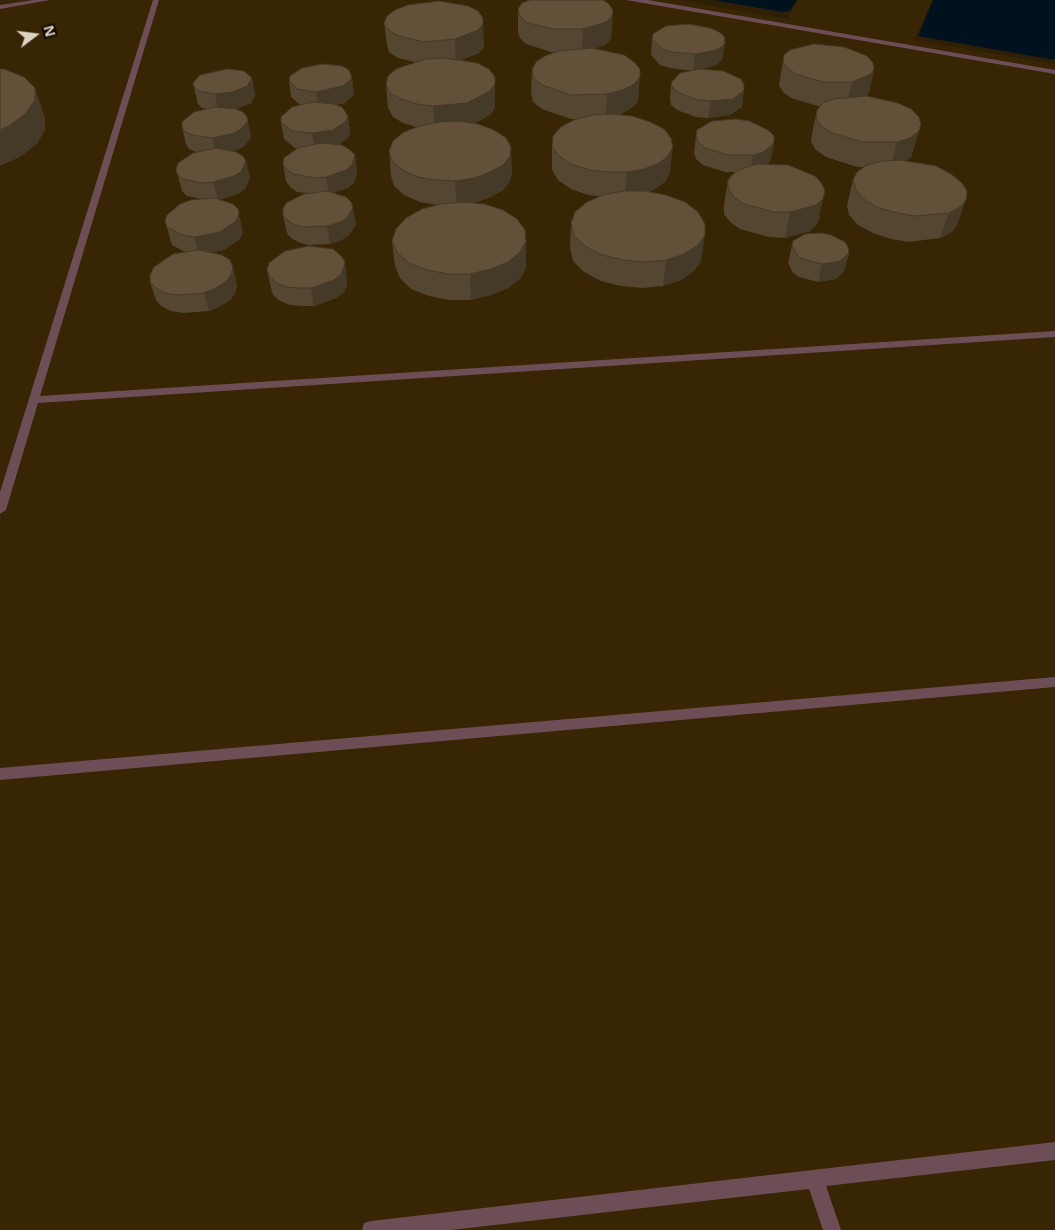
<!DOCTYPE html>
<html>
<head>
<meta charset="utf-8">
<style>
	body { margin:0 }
	#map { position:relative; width:1055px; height:1230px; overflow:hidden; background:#2e1f06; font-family:"Open Sans",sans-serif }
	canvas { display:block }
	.north { position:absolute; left:10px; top:10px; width:50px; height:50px; -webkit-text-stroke:4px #110a03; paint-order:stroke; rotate:75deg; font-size:14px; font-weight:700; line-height:20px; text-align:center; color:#dbd2c3 }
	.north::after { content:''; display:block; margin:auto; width:18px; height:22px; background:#dbd2c3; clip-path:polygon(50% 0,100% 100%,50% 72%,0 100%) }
</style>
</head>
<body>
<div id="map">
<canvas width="1055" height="1230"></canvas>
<div class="north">N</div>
</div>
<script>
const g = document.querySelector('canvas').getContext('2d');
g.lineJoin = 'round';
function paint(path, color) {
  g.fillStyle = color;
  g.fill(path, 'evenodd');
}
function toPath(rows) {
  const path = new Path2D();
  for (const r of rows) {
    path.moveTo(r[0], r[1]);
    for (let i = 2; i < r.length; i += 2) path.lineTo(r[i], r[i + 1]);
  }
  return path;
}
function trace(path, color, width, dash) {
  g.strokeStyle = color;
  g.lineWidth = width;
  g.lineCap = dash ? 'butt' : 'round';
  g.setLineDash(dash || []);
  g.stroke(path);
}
const built = toPath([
	[0,0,678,0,787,19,798,0,933,0,914,40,1055,64,1055,1230,0,1230]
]);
const water = toPath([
	[714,0,797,0,790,11,782,12],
	[933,0,1055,0,1055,60,918,36]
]);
const minor = toPath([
	[34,0,50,0,0,9,0,5,34,0],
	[153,0,159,0,40,396,1055,331,1055,337,38,403,6,510,0,514,0,492,153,0],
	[626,0,648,0,1055,70,1055,74,626,0],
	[1055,677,1055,687,0,780,0,768,1055,677],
	[1055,1142,1055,1160,826,1186,841,1230,823,1230,809,1189,451,1230,362,1230,364,1223,371,1221,1055,1142]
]);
const wall = toPath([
	[518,9,613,10,611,39,605,45,593,49,638,101,632,108,618,115,670,172,666,181,656,188,648,192,701,261,694,271,681,280,663,286,642,288,621,286,601,281,584,272,573,261,570,248,571,223,599,196,588,195,571,189,558,180,552,170,552,146,579,119,571,119,542,109,533,102,531,93,532,70,554,52,551,52,526,44,520,38,518,32],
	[384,23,484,40,484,47,479,53,461,60,495,108,490,115,474,123,512,172,510,181,503,190,491,197,473,203,526,267,521,278,508,288,491,295,471,300,449,300,429,296,411,289,400,278,395,266,392,241,437,205,420,202,404,195,394,186,391,176,389,151,416,127,403,123,393,117,388,108,386,85,415,62,398,58,389,52,387,45],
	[652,39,723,58,720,62,714,66,701,69,742,107,730,115,708,118,696,117,677,110,671,105,670,99,671,83,693,71,670,68,660,65,651,55],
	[784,55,874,69,869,92,866,96,921,125,911,157,905,161,936,166,957,225,952,232,940,238,909,242,891,239,873,233,858,225,849,215,847,206,853,180,864,167,857,167,826,157,816,150,811,142,812,134,817,110,821,106,818,106,791,98,783,92,779,85],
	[252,78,255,95,251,103,236,109,247,117,251,138,243,147,234,151,246,161,250,178,245,189,238,194,219,200,243,232,240,239,224,250,211,252,237,285,235,293,230,300,221,306,209,311,183,313,171,311,161,306,156,300,150,282,185,252,172,245,165,221,202,199,187,196,182,191,176,169,196,152,189,149,186,144,182,127,209,109,202,108,198,104,193,83],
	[352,78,354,95,345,103,336,105,348,116,350,133,348,138,338,145,355,155,357,172,354,183,348,188,333,193,353,208,356,225,348,236,340,241,330,244,308,245,298,242,291,238,287,233,283,215,307,193,297,192,290,187,286,181,283,164,297,148,295,148,284,139,281,122,301,105,300,105,291,97,289,80],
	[696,136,774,142,771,159,767,165,820,216,817,224,810,231,785,238,769,237,740,229,730,222,724,214,724,205,728,180,735,172,725,172,703,165,696,159,694,153],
	[792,245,849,253,844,271,836,279,818,282,799,277,793,273,788,263],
	[267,270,347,279,347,285,344,292,336,298,314,306,302,306,290,305,280,301,273,295,271,288]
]);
const shadedWall = toPath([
	[613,10,611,39,605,45,582,52,583,29],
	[483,18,484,47,479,53,456,62,455,39],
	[725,42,723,58,720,62,714,66,693,71,695,54],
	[874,69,869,92,865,98,846,106,852,82],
	[640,77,638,101,632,108,621,114,606,118,607,94],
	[252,78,255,95,251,103,236,109,218,111,215,94],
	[352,78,354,95,345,103,318,108,316,92],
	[495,84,495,108,490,115,468,127,435,130,433,106],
	[35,88,45,118,45,130,37,144,20,157,0,166,0,130],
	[744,90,742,107,730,115,708,118,711,101],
	[348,116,350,133,348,138,335,147,315,150,312,133],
	[247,117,251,138,243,147,235,151,216,155,212,138],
	[921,125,911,157,903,163,891,167,897,142],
	[774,142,771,159,767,165,750,172,753,155],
	[511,147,512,172,510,181,503,190,491,197,475,203,457,206,455,181],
	[673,147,670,172,666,181,656,188,642,194,625,197,627,172],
	[355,155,357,172,354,183,348,188,329,194,326,177],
	[246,161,250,178,245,189,238,194,218,200,213,182],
	[825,191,817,224,810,231,785,238,790,212],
	[966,200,957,225,952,232,940,238,949,213],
	[353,208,356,225,348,236,340,241,330,244,327,226],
	[239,214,243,232,240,239,224,250,199,254,194,237],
	[705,235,701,261,694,271,681,280,663,286,666,260],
	[526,241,526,267,521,278,508,288,491,295,471,300,470,274],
	[849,253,844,271,836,279,818,282,822,264],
	[345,261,347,279,347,285,344,292,336,298,314,306,311,288],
	[233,267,237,285,235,293,230,300,221,306,209,311,204,293]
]);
const building = toPath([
	[530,0,603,0,609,4,613,10,612,16,606,22,583,29,552,29,526,22,520,16,518,9,522,3,530,0],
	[439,1,468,6,478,11,483,18,483,24,478,30,455,39,423,42,396,35,387,29,384,23,387,16,395,10,408,5,439,1],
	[688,24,710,28,719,32,724,36,725,42,723,46,716,50,695,54,671,52,661,48,652,39,653,34,666,26,688,24],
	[814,44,844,47,867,56,873,63,874,69,871,74,852,82,823,82,796,74,787,68,783,62,784,55,790,50,814,44],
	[592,48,624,55,634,62,640,69,640,77,634,84,623,90,607,94,571,95,542,85,534,78,532,70,536,62,545,56,558,51,592,48],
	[444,58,477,63,489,69,495,77,495,84,490,91,467,103,433,106,417,104,401,99,390,93,386,85,388,76,396,69,426,59,444,58],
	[322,64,342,66,349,70,352,78,343,86,316,92,297,89,289,80,290,76,302,68,322,64],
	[0,69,4,69,24,77,35,88,35,100,26,113,9,126,0,130,0,69],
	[227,69,244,71,252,78,247,86,233,92,215,94,199,91,194,87,193,83,200,75,227,69],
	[700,69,723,71,741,79,744,85,744,90,733,99,711,101,698,100,679,93,673,88,671,83,680,73,700,69],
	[866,96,898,103,911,109,919,117,921,125,918,132,910,138,897,142,863,142,832,133,821,126,816,118,817,110,823,103,834,99,866,96],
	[313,102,334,104,342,107,348,116,346,121,333,130,312,133,292,131,281,122,281,117,292,107,313,102],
	[215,107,236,109,243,112,247,117,248,121,240,130,232,134,212,138,192,135,185,132,182,127,182,122,194,112,215,107],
	[612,114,632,116,650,122,664,129,671,138,673,147,668,156,659,163,644,169,627,172,608,172,590,170,571,164,558,155,552,146,553,136,561,127,574,120,592,115,612,114],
	[736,119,749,121,768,130,774,136,774,142,770,147,763,152,753,155,728,155,705,148,698,142,696,136,697,130,712,121,736,119],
	[459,121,478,124,494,130,506,138,511,147,510,156,503,165,490,172,474,178,455,181,436,180,418,177,402,170,392,161,389,151,393,141,404,132,420,126,439,122,459,121],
	[321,143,342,145,350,150,355,155,352,165,346,170,326,177,315,178,294,174,287,170,283,164,284,158,298,148,321,143],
	[216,148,236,152,243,156,246,161,241,172,234,176,213,182,203,183,183,179,177,174,176,169,178,163,193,153,216,148],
	[899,160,936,166,951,174,962,183,967,191,966,200,960,207,949,213,916,216,898,213,879,208,865,200,856,190,853,180,857,172,867,165,882,161,899,160],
	[757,164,788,165,815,176,822,184,825,191,823,199,816,205,790,212,774,212,744,204,734,197,728,188,728,180,734,173,744,168,757,164],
	[327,191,346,197,351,202,353,208,346,219,337,223,327,226,305,227,295,225,287,220,283,215,283,209,286,203,304,194,327,191],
	[624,191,645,191,666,195,685,202,698,212,705,224,705,235,698,245,684,254,666,260,645,262,623,260,602,255,585,246,574,235,571,223,575,212,587,202,603,195,624,191],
	[214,198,233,204,238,209,239,214,236,221,220,232,194,237,182,235,167,227,165,221,167,215,180,204,191,200,214,198],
	[463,202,484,204,503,210,517,219,525,230,526,241,520,252,508,262,491,269,470,274,448,274,427,270,409,263,397,252,392,241,396,229,406,218,422,209,441,204,463,202],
	[822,233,831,235,845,242,848,247,849,253,840,261,822,264,803,259,797,255,792,245,793,241,805,234,822,233],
	[309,246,333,249,340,255,345,261,344,267,341,274,334,280,311,288,298,288,287,287,277,283,270,277,267,270,269,263,285,251,309,246],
	[199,250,222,255,230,260,233,267,231,275,225,282,216,288,204,293,177,295,165,293,156,288,150,282,150,275,154,267,173,254,199,250]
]);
paint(built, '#372503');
paint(water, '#00121e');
paint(minor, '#6d4e56');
paint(wall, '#544630');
paint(shadedWall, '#453927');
paint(building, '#625138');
trace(building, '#453927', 1);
</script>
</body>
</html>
